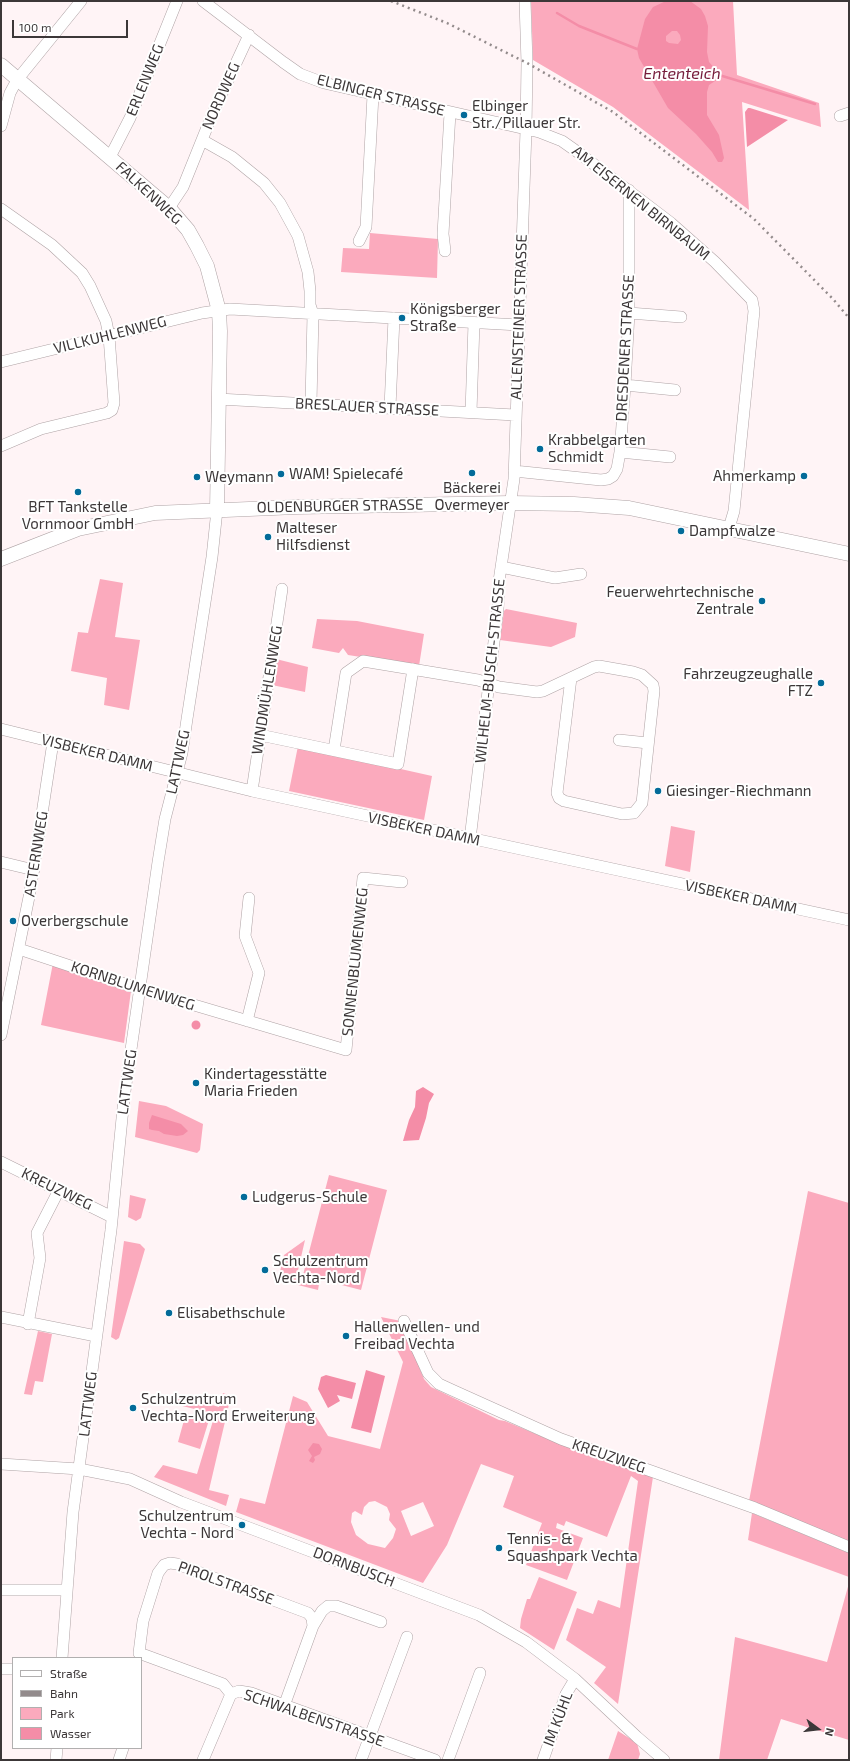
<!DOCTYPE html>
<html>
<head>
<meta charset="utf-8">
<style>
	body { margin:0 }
	#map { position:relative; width:850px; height:1761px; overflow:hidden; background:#fff4f6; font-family:"Exo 2",sans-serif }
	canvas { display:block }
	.frame { position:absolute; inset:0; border:2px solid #3c3738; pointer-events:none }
	.legend { position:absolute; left:12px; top:1657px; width:130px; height:92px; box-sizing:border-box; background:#fff; border:1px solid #b1afaf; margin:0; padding:5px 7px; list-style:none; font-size:12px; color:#3c3738 }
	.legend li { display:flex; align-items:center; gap:8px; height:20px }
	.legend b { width:20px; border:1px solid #b1afaf }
	.north { position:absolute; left:798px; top:1709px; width:40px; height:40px; -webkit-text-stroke:3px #fff; paint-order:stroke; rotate:105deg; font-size:11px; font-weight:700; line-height:16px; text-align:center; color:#3c3738 }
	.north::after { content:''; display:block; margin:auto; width:14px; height:18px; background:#3c3738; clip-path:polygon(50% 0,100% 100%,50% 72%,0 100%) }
	.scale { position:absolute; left:12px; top:20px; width:116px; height:18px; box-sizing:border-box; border:2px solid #3c3738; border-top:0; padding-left:5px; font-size:12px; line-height:14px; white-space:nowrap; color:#3c3738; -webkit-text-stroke:3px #fff; paint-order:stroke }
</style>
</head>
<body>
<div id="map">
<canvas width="850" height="1761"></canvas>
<div class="frame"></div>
<ul class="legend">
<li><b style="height:5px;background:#fff"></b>Straße</li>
<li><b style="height:5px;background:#938b8c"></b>Bahn</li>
<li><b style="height:11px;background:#fbaabd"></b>Park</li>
<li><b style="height:11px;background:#f48da7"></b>Wasser</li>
</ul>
<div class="north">N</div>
<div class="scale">100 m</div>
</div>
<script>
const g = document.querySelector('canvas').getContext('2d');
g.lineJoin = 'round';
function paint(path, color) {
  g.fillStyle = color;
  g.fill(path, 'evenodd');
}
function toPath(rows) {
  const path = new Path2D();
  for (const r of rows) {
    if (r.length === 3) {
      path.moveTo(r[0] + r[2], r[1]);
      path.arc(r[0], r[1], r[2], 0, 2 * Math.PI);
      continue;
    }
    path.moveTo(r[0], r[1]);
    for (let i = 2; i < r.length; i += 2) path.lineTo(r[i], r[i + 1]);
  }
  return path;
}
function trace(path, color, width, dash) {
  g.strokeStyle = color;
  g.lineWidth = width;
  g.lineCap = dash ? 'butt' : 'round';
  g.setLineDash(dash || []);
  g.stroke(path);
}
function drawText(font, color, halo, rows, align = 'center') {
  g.font = font + ' "Exo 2",sans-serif';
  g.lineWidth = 4;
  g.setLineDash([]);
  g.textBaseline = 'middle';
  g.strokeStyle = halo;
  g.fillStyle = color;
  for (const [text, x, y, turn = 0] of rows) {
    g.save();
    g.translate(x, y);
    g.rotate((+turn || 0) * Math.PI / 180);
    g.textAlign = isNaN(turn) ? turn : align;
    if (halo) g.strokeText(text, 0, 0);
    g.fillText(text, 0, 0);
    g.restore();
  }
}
const green = toPath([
	[531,1,733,1,737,75,819,103,821,127,742,102,749,210,613,107,533,60],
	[370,233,438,239,437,278,341,272,343,248,369,249],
	[100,579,123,583,115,637,140,640,129,710,104,705,107,678,71,671,78,632,88,633],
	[506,609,577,623,575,637,551,647,500,640,504,611],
	[317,619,357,621,424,634,419,666,348,655,343,648,339,653,312,648],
	[276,659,308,667,305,692,272,685],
	[298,746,432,776,424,820,289,791],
	[671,826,695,831,690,872,665,866],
	[53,963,131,991,124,1043,41,1025],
	[139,1101,166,1106,203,1124,200,1150,197,1153,135,1137],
	[329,1175,387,1190,361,1290,303,1275],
	[808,1191,849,1203,849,1545,749,1501],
	[130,1195,146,1199,141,1218,136,1221,128,1217],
	[305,1240,296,1279,319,1284,318,1290,278,1280,284,1255],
	[124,1241,140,1244,145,1249,119,1338,116,1340,111,1337],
	[381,1317,401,1321,424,1379,431,1387,499,1420,505,1421,562,1445,653,1477,618,1704,594,1683,606,1667,566,1640,577,1608,593,1614,598,1600,620,1608,638,1481,631,1476,607,1537,566,1521,564,1526,557,1523,556,1528,583,1538,567,1580,526,1565,542,1523,503,1507,514,1476,481,1464,447,1545,423,1583,236,1512,240,1498,265,1504,293,1396,307,1402,328,1436,380,1449,403,1362],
	[375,1501,387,1507,390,1514,389,1520,396,1529,393,1538,385,1548,368,1544,356,1535,351,1522,352,1513,355,1511,362,1515,364,1507,369,1502],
	[423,1502,434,1526,411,1536,401,1511],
	[38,1331,52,1334,43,1382,35,1381,32,1395,24,1394],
	[223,1393,231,1396,209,1490,229,1495,226,1506,154,1477,163,1465,197,1474,215,1414,170,1403,173,1394,219,1407],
	[186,1413,209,1420,200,1449,178,1442],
	[752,1513,849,1553,849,1577,748,1540],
	[539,1577,577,1592,554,1650,520,1628,521,1619,527,1599,530,1599],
	[849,1583,849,1740,781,1719,767,1760,719,1760,735,1637,827,1662],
	[618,1731,637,1743,640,1754,638,1760,608,1760]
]);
const water = toPath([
	[666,1,690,1,701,9,705,16,708,26,707,52,709,62,718,72,719,75,718,79,709,85,707,92,707,115,719,135,724,158,722,162,718,162,712,152,696,134,668,108,639,58,637,49,645,19,653,7],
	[672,31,677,31,680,35,681,40,678,44,669,43,666,41,666,36],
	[748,108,750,108,788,120,747,147,745,112],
	[196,1025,4.5],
	[423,1087,434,1094,429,1103,426,1118,419,1140,403,1141,409,1120,415,1107,416,1091],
	[152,1115,181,1124,188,1131,183,1135,177,1136,164,1134,159,1131,152,1130,149,1129,149,1123],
	[366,1370,385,1376,371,1433,351,1428],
	[326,1375,356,1383,352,1399,337,1395,340,1401,328,1408,318,1389,321,1377],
	[313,1443,319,1444,322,1449,320,1454,314,1457,315,1460,313,1463,309,1461,312,1456,308,1450]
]);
const stream = toPath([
	[557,13,579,26,637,49],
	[719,75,815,104]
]);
const minor = toPath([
	[203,1,283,62,300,74,324,83,539,132,562,141,579,153,671,223,715,262,752,300,754,311,734,511,729,528],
	[840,116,849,113],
	[1,126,10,93,17,80,81,1],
	[202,140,232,157,264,183,280,203,298,236,308,272,310,291,310,305,313,314,311,403],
	[110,157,130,118,177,1],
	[169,208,183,187,212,115,249,35],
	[1,209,52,245,82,273,90,286,106,321,109,336,114,403,112,410,107,413,41,429,1,446],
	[359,241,366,227,373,95],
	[445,251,443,234,450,113],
	[629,313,681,317],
	[1,362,202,313,230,309,519,325],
	[625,385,675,390],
	[218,399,515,415],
	[390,407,394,318],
	[471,412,474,323],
	[620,452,670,457],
	[514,471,601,480,608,479,613,476,617,469,620,452,625,385,629,313,629,190],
	[501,567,555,578,581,574],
	[1,729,252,791,849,920],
	[260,735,398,764,413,669],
	[619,740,648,743],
	[334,750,346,673,363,661,478,680,499,687,537,692,543,691,594,667,599,666,633,672,642,675,653,685,654,691,642,803,634,813,622,814,564,801,559,798,557,793,571,678],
	[252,791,282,589],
	[470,839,498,609,499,581,514,479,526,130,527,63,525,1],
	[1,862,34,870],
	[19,949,140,989,346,1050,363,878,402,882],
	[247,1021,259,973,245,936,249,898],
	[1,1035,30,892,53,742],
	[1,1162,112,1217],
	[1,1317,96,1336],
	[404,1321,428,1373,439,1384,452,1390,561,1439,755,1508,849,1547],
	[28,1324,40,1258,37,1233,59,1190],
	[1,1464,79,1469,130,1479,181,1502,479,1615,526,1642,575,1679,637,1737,664,1760],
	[1,1590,66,1590],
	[313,1626,312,1618,308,1613,177,1564,170,1563,164,1565,158,1573,143,1621,139,1653,223,1684,231,1694,239,1691,251,1693,435,1760],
	[62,1658,73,1512,111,1230,124,1098,158,862,165,819,182,753,187,719,212,557,217,510],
	[1,1669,13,1669],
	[284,1706,313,1626,322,1611,328,1606,336,1606,381,1622],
	[56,1760,57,1748],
	[119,1760,123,1748],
	[203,1760,231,1694],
	[361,1760,407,1637],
	[448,1760,480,1673],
	[543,1760,566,1694,575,1679]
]);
const major = toPath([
	[1,65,169,208,188,230,197,246,207,266,219,311,220,331,217,510],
	[1,559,78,529,155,513,296,507,510,503,574,504,629,508,849,554]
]);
const rail = toPath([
	[391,1,447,23,527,63,613,112,754,219,833,299,849,318]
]);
const markers = [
	[464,115,4,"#036b99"],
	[402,318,4,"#036b99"],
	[540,449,4,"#036b99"],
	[472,473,4,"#036b99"],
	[281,474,4,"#036b99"],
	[804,476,4,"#036b99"],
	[197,477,4,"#036b99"],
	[78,492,4,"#036b99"],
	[681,531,4,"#036b99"],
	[268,537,4,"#036b99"],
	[762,601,4,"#036b99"],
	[821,683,4,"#036b99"],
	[658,791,4,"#036b99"],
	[13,921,4,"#036b99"],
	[196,1083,4,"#036b99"],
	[244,1197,4,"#036b99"],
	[265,1270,4,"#036b99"],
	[169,1313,4,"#036b99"],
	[346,1336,4,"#036b99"],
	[133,1408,4,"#036b99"],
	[242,1525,4,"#036b99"],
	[499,1548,4,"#036b99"]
];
const streetNames = [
	["ERLENWEG",145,80,-68],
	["ELBINGER STRASSE",381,95,14],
	["NORDWEG",221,96,-66],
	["FALKENWEG",149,193,43],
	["AM EISERNEN BIRNBAUM",641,203,39],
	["ALLENSTEINER STRASSE",519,317,-88],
	["VILLKUHLENWEG",110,335,-14],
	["DRESDENER STRASSE",625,348,-87],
	["BRESLAUER STRASSE",367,407,3],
	["OLDENBURGER STRASSE",340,506,-1],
	["WILHELM-BUSCH-STRASSE",490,671,-84],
	["WINDMÜHLENWEG",267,690,-81],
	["VISBEKER DAMM",97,753,14],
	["LATTWEG",178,762,-78],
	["VISBEKER DAMM",424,829,12],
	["ASTERNWEG",36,854,-81],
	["VISBEKER DAMM",741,897,12],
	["SONNENBLUMENWEG",355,962,-84],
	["KORNBLUMENWEG",133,986,18],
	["LATTWEG",127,1082,-82],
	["KREUZWEG",57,1189,26],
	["LATTWEG",88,1404,-83],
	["KREUZWEG",609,1456,19],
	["DORNBUSCH",354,1567,21],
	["PIROLSTRASSE",226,1583,20],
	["SCHWALBENSTRASSE",314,1718,19],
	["IM KÜHL",558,1719,-69]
];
const poiNames = [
	["Elbinger",472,106],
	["Str./Pillauer Str.",472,123],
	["Königsberger",410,309],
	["Straße",410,326],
	["Krabbelgarten",548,440],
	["Schmidt",548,457],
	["WAM! Spielecafé",289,474],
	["Ahmerkamp",796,476,"right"],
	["Weymann",205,477],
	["Bäckerei",472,488,"center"],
	["Overmeyer",472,505,"center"],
	["BFT Tankstelle",78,507,"center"],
	["Vornmoor GmbH",78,524,"center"],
	["Malteser",276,528],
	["Hilfsdienst",276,545],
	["Dampfwalze",689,531],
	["Feuerwehrtechnische",754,592,"right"],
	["Zentrale",754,609,"right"],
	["Fahrzeugzeughalle",813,674,"right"],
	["FTZ",813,691,"right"],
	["Giesinger-Riechmann",666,791],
	["Overbergschule",21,921],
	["Kindertagesstätte",204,1074],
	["Maria Frieden",204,1091],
	["Ludgerus-Schule",252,1197],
	["Schulzentrum",273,1261],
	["Vechta-Nord",273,1278],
	["Elisabethschule",177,1313],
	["Hallenwellen- und",354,1327],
	["Freibad Vechta",354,1344],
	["Schulzentrum",141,1399],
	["Vechta-Nord Erweiterung",141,1416],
	["Schulzentrum",234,1516,"right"],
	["Vechta - Nord",234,1533,"right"],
	["Tennis- &",507,1539],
	["Squashpark Vechta",507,1556]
];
const waterNames = [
	["Ententeich",682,74]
];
paint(green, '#fbaabd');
paint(water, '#f48da7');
trace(stream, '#f48da7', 2.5);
trace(minor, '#afa3a5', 12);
trace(major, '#afa3a5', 15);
trace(minor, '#fff', 11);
trace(major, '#fff', 14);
trace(rail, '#938b8c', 2.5, [2, 4]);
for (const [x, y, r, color] of markers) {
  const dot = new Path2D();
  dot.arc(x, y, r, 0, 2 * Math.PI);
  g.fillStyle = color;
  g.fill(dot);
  trace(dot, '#fff', 1.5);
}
drawText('15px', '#3c3738', '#fff', streetNames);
drawText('15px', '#3c3738', '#fff', poiNames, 'left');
drawText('italic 16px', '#761c3b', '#fff', waterNames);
</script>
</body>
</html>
